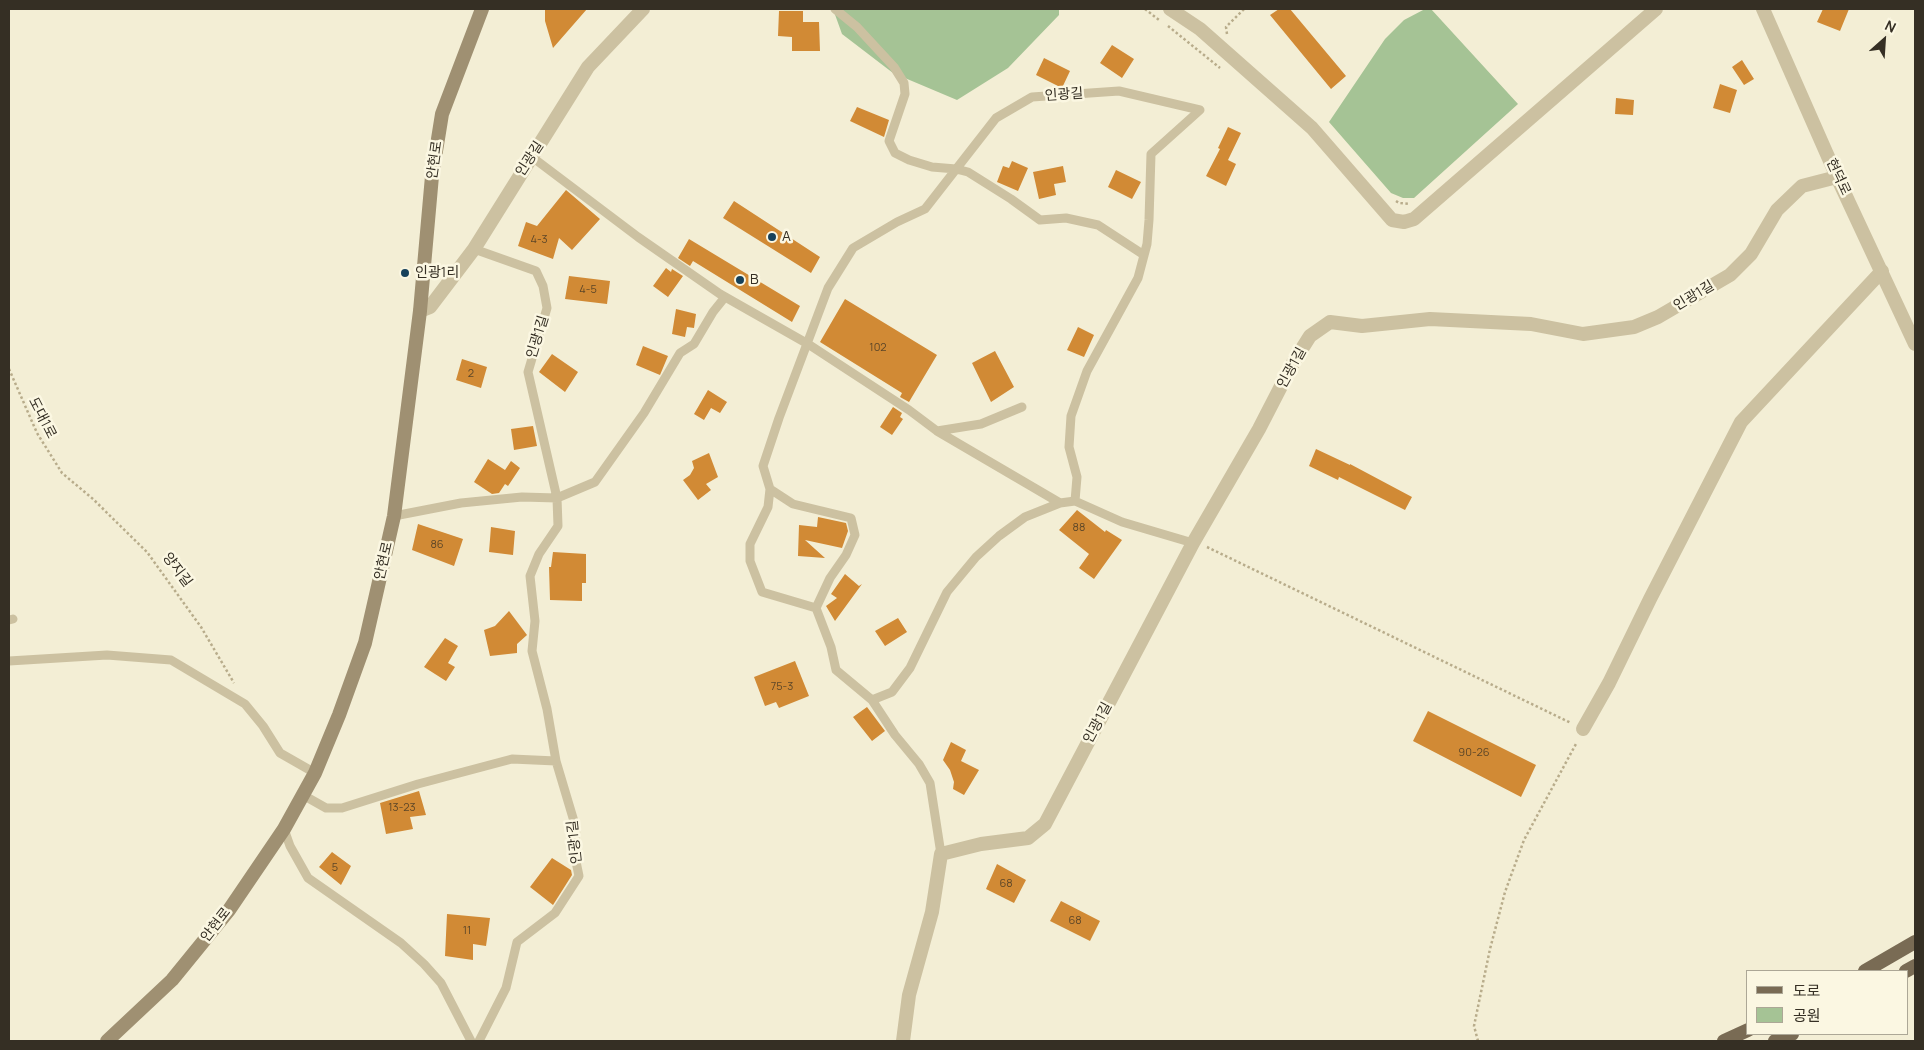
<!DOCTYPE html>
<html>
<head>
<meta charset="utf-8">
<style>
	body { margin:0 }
	#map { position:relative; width:1924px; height:1050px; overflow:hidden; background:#f3eed5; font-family:Manrope,"Noto Sans KR",sans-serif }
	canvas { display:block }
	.frame { position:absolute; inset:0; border:10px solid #352f24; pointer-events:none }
	.legend { position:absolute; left:1746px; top:970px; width:162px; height:65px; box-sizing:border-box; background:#fbf7e2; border:1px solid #aca796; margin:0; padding:6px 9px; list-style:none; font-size:15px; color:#352f24 }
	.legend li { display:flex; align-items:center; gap:10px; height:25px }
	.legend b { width:25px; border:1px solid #aca796 }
	.north { position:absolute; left:1859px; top:15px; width:50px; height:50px; -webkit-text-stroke:4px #fbf7e2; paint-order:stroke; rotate:26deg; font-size:14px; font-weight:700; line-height:20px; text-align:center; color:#352f24 }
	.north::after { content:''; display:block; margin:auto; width:18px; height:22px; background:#352f24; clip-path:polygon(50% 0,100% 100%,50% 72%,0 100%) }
</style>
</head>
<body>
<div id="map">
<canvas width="1924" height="1050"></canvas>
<div class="frame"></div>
<ul class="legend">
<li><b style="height:6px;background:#796b54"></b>도로</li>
<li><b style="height:14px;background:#a5c395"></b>공원</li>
</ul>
<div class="north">N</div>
</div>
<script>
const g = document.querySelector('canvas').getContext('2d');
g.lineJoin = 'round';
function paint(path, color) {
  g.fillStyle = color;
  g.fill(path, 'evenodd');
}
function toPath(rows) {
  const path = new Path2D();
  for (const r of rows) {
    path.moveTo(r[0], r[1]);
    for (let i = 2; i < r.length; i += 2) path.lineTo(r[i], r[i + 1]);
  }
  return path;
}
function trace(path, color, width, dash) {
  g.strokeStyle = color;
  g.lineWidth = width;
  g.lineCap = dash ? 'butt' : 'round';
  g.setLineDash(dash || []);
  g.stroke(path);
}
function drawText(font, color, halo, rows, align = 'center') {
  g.font = font + ' Manrope,"Noto Sans KR",sans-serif';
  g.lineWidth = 5;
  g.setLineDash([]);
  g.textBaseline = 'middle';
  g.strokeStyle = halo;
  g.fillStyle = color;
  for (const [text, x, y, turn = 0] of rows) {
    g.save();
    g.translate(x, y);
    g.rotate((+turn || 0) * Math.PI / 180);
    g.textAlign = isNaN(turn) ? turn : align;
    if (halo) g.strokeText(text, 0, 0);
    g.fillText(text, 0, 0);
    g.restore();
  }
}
const green = toPath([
	[833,9,1059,9,1059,15,1008,68,957,100,893,73,842,34],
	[1425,9,1431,9,1518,104,1414,198,1403,198,1391,193,1329,122,1385,39,1404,20]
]);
const building = toPath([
	[545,9,587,9,553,48,545,21],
	[1279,9,1290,9,1346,76,1331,89,1270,15],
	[1823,9,1849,9,1840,31,1817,22],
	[779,11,803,11,803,22,819,22,820,51,792,51,792,37,778,36],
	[1112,45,1134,59,1122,78,1100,63],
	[1044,58,1070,71,1062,88,1036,75],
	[1742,60,1754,79,1744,85,1732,67],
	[1720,84,1737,90,1730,113,1713,108],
	[1616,98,1634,100,1633,115,1615,114],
	[857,107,889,120,884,137,850,121],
	[1228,127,1241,133,1228,160,1236,164,1226,186,1206,176,1220,149,1218,148],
	[1012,161,1028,168,1018,191,997,182,1003,166,1009,168],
	[1063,166,1066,182,1054,184,1056,195,1039,199,1033,172],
	[1116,170,1141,182,1132,199,1108,187],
	[566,190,600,219,572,250,559,238,553,259,518,246,526,222,537,226],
	[734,201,820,257,811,273,723,218],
	[689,239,800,306,792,322,693,261,690,266,678,258],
	[666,268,671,272,672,269,683,276,668,297,653,286],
	[569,276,610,281,607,304,565,299],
	[845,299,937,355,909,402,900,397,902,393,820,342],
	[676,309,696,314,694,328,687,327,685,337,672,334],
	[1078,327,1094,335,1084,357,1067,350],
	[643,346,668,356,660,375,636,365],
	[995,351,1014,387,991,402,972,363],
	[552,354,578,372,565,392,539,372],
	[462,359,487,367,481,388,456,380],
	[708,390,727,402,720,413,711,408,704,420,694,414],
	[893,407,902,413,900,417,903,419,892,435,880,427],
	[533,426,537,446,514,450,511,429],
	[1316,449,1350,465,1350,464,1412,497,1405,510,1339,477,1338,480,1309,466],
	[709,453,718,477,706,484,711,490,698,500,683,480,690,475,694,468,692,461],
	[488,459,505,470,511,461,520,468,508,486,505,484,499,493,492,494,474,482],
	[1077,510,1105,532,1106,530,1122,540,1094,579,1079,568,1089,554,1059,530],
	[818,517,846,523,848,531,842,548,805,540,825,558,798,556,799,525,817,527],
	[418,524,463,539,454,566,412,550],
	[491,527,515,531,513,555,489,552],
	[553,552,586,554,586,583,582,583,582,601,550,600,549,567,551,567],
	[845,574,859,586,862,584,835,621,826,606,837,598,831,594],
	[509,611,527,635,517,644,517,653,490,656,484,630,495,626],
	[898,618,907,632,885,646,875,631],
	[445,638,458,646,448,663,455,667,446,681,424,667],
	[795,661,809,696,779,708,776,702,765,706,754,677],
	[867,707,885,731,872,741,853,717],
	[1428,711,1536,765,1521,797,1413,741],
	[951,742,966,750,961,761,979,770,964,795,953,789,954,782,950,770,943,760],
	[419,791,426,815,410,817,413,829,386,834,380,803],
	[332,852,351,866,341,885,319,867],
	[552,858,571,870,572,875,553,905,530,887],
	[997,864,1026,880,1014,903,986,889],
	[1061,901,1100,921,1090,941,1050,921],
	[447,914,490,918,486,946,473,944,473,960,445,956]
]);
const path = toPath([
	[1145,9,1159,20],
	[1168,26,1220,68],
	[1227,34,1226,27,1244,9],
	[1396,201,1399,203,1410,204],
	[9,369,37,433,62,473,93,499,147,552,201,627,234,683],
	[1207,547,1571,723],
	[1478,1041,1474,1026,1490,949,1505,892,1524,840,1577,742]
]);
const service = toPath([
	[835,9,857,27,894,67,904,83,905,94,889,141,895,153,909,160,932,167,956,169,968,172,1011,199,1040,220,1066,218,1098,225,1144,255],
	[532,157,638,237,720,294,808,344,909,410,937,431,1060,503,1075,501],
	[474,249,536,271,543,286,547,308,528,372,557,498,558,526,539,554,530,576,535,621,532,651,547,709,556,761,576,828,574,852,579,876,555,913,517,942,506,988,479,1041],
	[937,431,981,424,1022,407],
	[770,489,768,507,750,544,750,561,762,592,816,608],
	[1075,501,1077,477,1069,447,1071,416,1087,371,1138,278,1147,244,1149,220,1151,154,1200,110],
	[1075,501,1122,522,1193,543],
	[394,516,461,503,522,497,557,498,595,482,644,413,680,353,694,344,713,312,725,297],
	[9,620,13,619],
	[9,661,107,655,171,660,245,704,263,726,280,753,315,773],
	[872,700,892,692,910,668,947,592,976,557,999,536,1025,517,1060,503],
	[303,795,326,808,342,808,418,784,512,759,556,761],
	[284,829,290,846,308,878,401,943,424,964,441,983,471,1041],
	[941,854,930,783,919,764,895,735,872,700,836,670,831,647,816,608,830,578,846,555,855,535,851,518,793,504,770,489,763,466,779,418,828,288,853,248,897,222,925,209,996,118,1032,97,1119,91,1200,110]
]);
const minor = toPath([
	[1583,729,1609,683,1650,599,1741,422,1882,271],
	[903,1041,909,995,932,912,941,854,981,844,1028,838,1045,824,1193,543,1259,429,1293,363,1310,336,1330,322,1362,326,1430,319,1531,324,1583,334,1634,327,1658,317,1730,275,1751,254,1777,210,1802,186,1837,177]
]);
const tertiary = toPath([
	[1170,9,1200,29,1312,128,1392,220,1404,222,1414,219,1656,9],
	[1763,9,1837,177,1915,344],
	[420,311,430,307,474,249,588,67,643,9]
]);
const secondary = toPath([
	[107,1041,172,980,229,910,284,829,315,773,339,715,365,643,394,516,420,311,432,176,442,114,482,9]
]);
const primary = toPath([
	[1865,971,1915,942],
	[1906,971,1915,966],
	[1724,1041,1748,1030],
	[1775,1041,1792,1034]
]);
const markers = [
	[772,237,5,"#17415a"],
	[405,273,5,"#17415a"],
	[740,280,5,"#17415a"]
];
const numberNames = [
	["4-3",539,240],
	["4-5",588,290],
	["102",878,348],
	["2",471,374],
	["88",1079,528],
	["86",437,545],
	["75-3",782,687],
	["90-26",1474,753],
	["13-23",402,808],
	["5",335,868],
	["68",1006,884],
	["68",1075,921],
	["11",467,931]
];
const streetNames = [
	["인광길",1064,95,-4],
	["인광길",530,159,-57],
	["안현로",435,160,-82],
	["현덕로",1838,177,65],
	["인광1길",1694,296,-31],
	["인광1길",538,337,-73],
	["인광1길",1292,368,-61],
	["도대1로",42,418,63],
	["안현로",384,561,-77],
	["양지길",177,570,53],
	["인광1길",1098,723,-62],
	["인광1길",575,842,-96],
	["안현로",216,925,-52]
];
const poiNames = [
	["A",782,237],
	["인광1리",415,273],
	["B",750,280]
];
paint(green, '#a5c395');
paint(building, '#d18a35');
trace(path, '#b8ac8b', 2.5, [2.5, 2.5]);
trace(service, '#ccc1a1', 9);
trace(minor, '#ccc1a1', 14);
trace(tertiary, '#ccc1a1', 14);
trace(secondary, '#9f9072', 14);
trace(primary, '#796b54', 14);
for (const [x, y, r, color] of markers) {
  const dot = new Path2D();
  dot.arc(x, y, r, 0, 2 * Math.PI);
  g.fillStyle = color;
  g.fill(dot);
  trace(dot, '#fbf7e2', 2);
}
drawText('11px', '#5c4628', null, numberNames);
drawText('14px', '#352f24', '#fbf7e2', streetNames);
drawText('14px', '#352f24', '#fbf7e2', poiNames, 'left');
</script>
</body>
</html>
